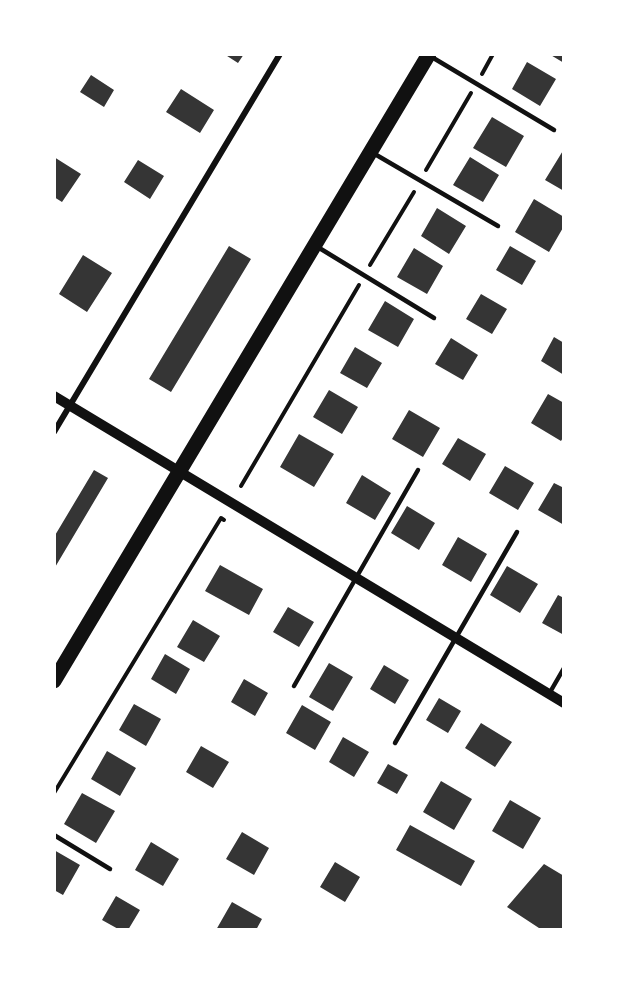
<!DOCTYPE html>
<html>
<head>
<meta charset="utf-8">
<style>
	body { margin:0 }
	#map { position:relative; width:618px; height:984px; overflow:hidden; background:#fff; font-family:"Exo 2",sans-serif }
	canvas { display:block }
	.frame { position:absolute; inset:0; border:56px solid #fff; pointer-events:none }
</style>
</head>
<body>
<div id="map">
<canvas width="618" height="984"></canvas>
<div class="frame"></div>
</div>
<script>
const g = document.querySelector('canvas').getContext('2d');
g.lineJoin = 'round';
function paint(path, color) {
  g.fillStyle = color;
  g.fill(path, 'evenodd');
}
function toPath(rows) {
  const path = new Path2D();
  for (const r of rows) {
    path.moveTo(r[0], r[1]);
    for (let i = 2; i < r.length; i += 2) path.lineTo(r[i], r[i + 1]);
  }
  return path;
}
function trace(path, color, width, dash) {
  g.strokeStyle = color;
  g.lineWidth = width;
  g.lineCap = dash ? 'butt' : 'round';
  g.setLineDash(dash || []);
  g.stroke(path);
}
const building = toPath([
	[224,54,244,54,238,63],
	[549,54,564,54,564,63],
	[527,62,556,79,540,106,512,89],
	[91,75,114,90,104,107,80,92],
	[181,89,214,110,200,133,166,112],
	[492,117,524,136,506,167,473,148],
	[564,149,564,191,545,180],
	[54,157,81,174,62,202,54,197],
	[470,157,499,175,483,202,453,185],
	[138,160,164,176,150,199,124,182],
	[534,199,564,217,564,226,549,252,515,232],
	[437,208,466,226,449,254,421,236],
	[229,246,251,259,171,392,149,379],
	[510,246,536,261,522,285,496,270],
	[414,248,443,266,427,294,397,277],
	[83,255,112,273,87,312,59,294],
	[481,294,507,309,492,334,466,319],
	[385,301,414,319,398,347,368,330],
	[554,337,564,343,564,375,541,361],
	[451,338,478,355,463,380,435,364],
	[355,347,382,363,367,388,340,373],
	[329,390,358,407,342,434,313,417],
	[548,394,564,403,564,436,561,441,531,423],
	[409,410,440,428,423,457,392,439],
	[299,434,334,454,314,487,280,467],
	[458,438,486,454,470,481,442,464],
	[505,466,534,483,518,510,489,493],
	[94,470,108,478,54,569,54,537],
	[362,475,391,493,375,520,346,503],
	[554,483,564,488,564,525,538,510],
	[407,506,435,523,419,550,391,533],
	[458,537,487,554,471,582,442,565],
	[220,565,263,589,249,615,205,591],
	[507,566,538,584,520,613,490,595],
	[558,595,564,598,564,635,542,623],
	[288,607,314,622,299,647,273,632],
	[193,620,220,636,204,662,177,647],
	[165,654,190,669,176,694,151,679],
	[329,663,353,677,333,711,309,697],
	[384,665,409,680,395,704,370,689],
	[244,679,268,693,255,716,231,702],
	[439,698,461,711,448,733,426,720],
	[134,704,161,719,146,746,119,730],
	[302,705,331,722,315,750,286,733],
	[481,723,512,742,495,767,465,748],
	[343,737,369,752,354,777,329,762],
	[201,746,229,762,213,788,186,772],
	[107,751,136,768,120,796,91,779],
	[388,764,408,775,397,794,377,783],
	[441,781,472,799,454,830,423,812],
	[82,793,115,811,96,843,64,824],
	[510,800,541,818,523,849,492,831],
	[410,825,475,861,461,886,396,850],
	[242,832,269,848,254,875,226,859],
	[151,842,179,859,163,886,135,870],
	[54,850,80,865,63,895,54,890],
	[335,862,360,877,345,902,320,887],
	[544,864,564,876,564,930,542,930,507,907],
	[116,896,140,910,128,930,120,930,102,920],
	[232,902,262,919,256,930,216,930]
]);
const path = toPath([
	[482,74,493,54],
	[426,170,471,93],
	[370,265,414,192],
	[241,486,359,285],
	[54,793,221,518,224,520]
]);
const service = toPath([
	[430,56,554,130],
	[373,153,498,226],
	[316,246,434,318],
	[294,686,418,470],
	[549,694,564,668],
	[395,743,517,532],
	[54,835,110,869]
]);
const minor = toPath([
	[54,432,280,54]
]);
const tertiary = toPath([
	[54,396,564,703]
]);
const primary = toPath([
	[54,681,429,54]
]);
paint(building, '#353535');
trace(path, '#111', 4);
trace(service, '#111', 4.5);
trace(minor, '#111', 6);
trace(tertiary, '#111', 10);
trace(primary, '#111', 15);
</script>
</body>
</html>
